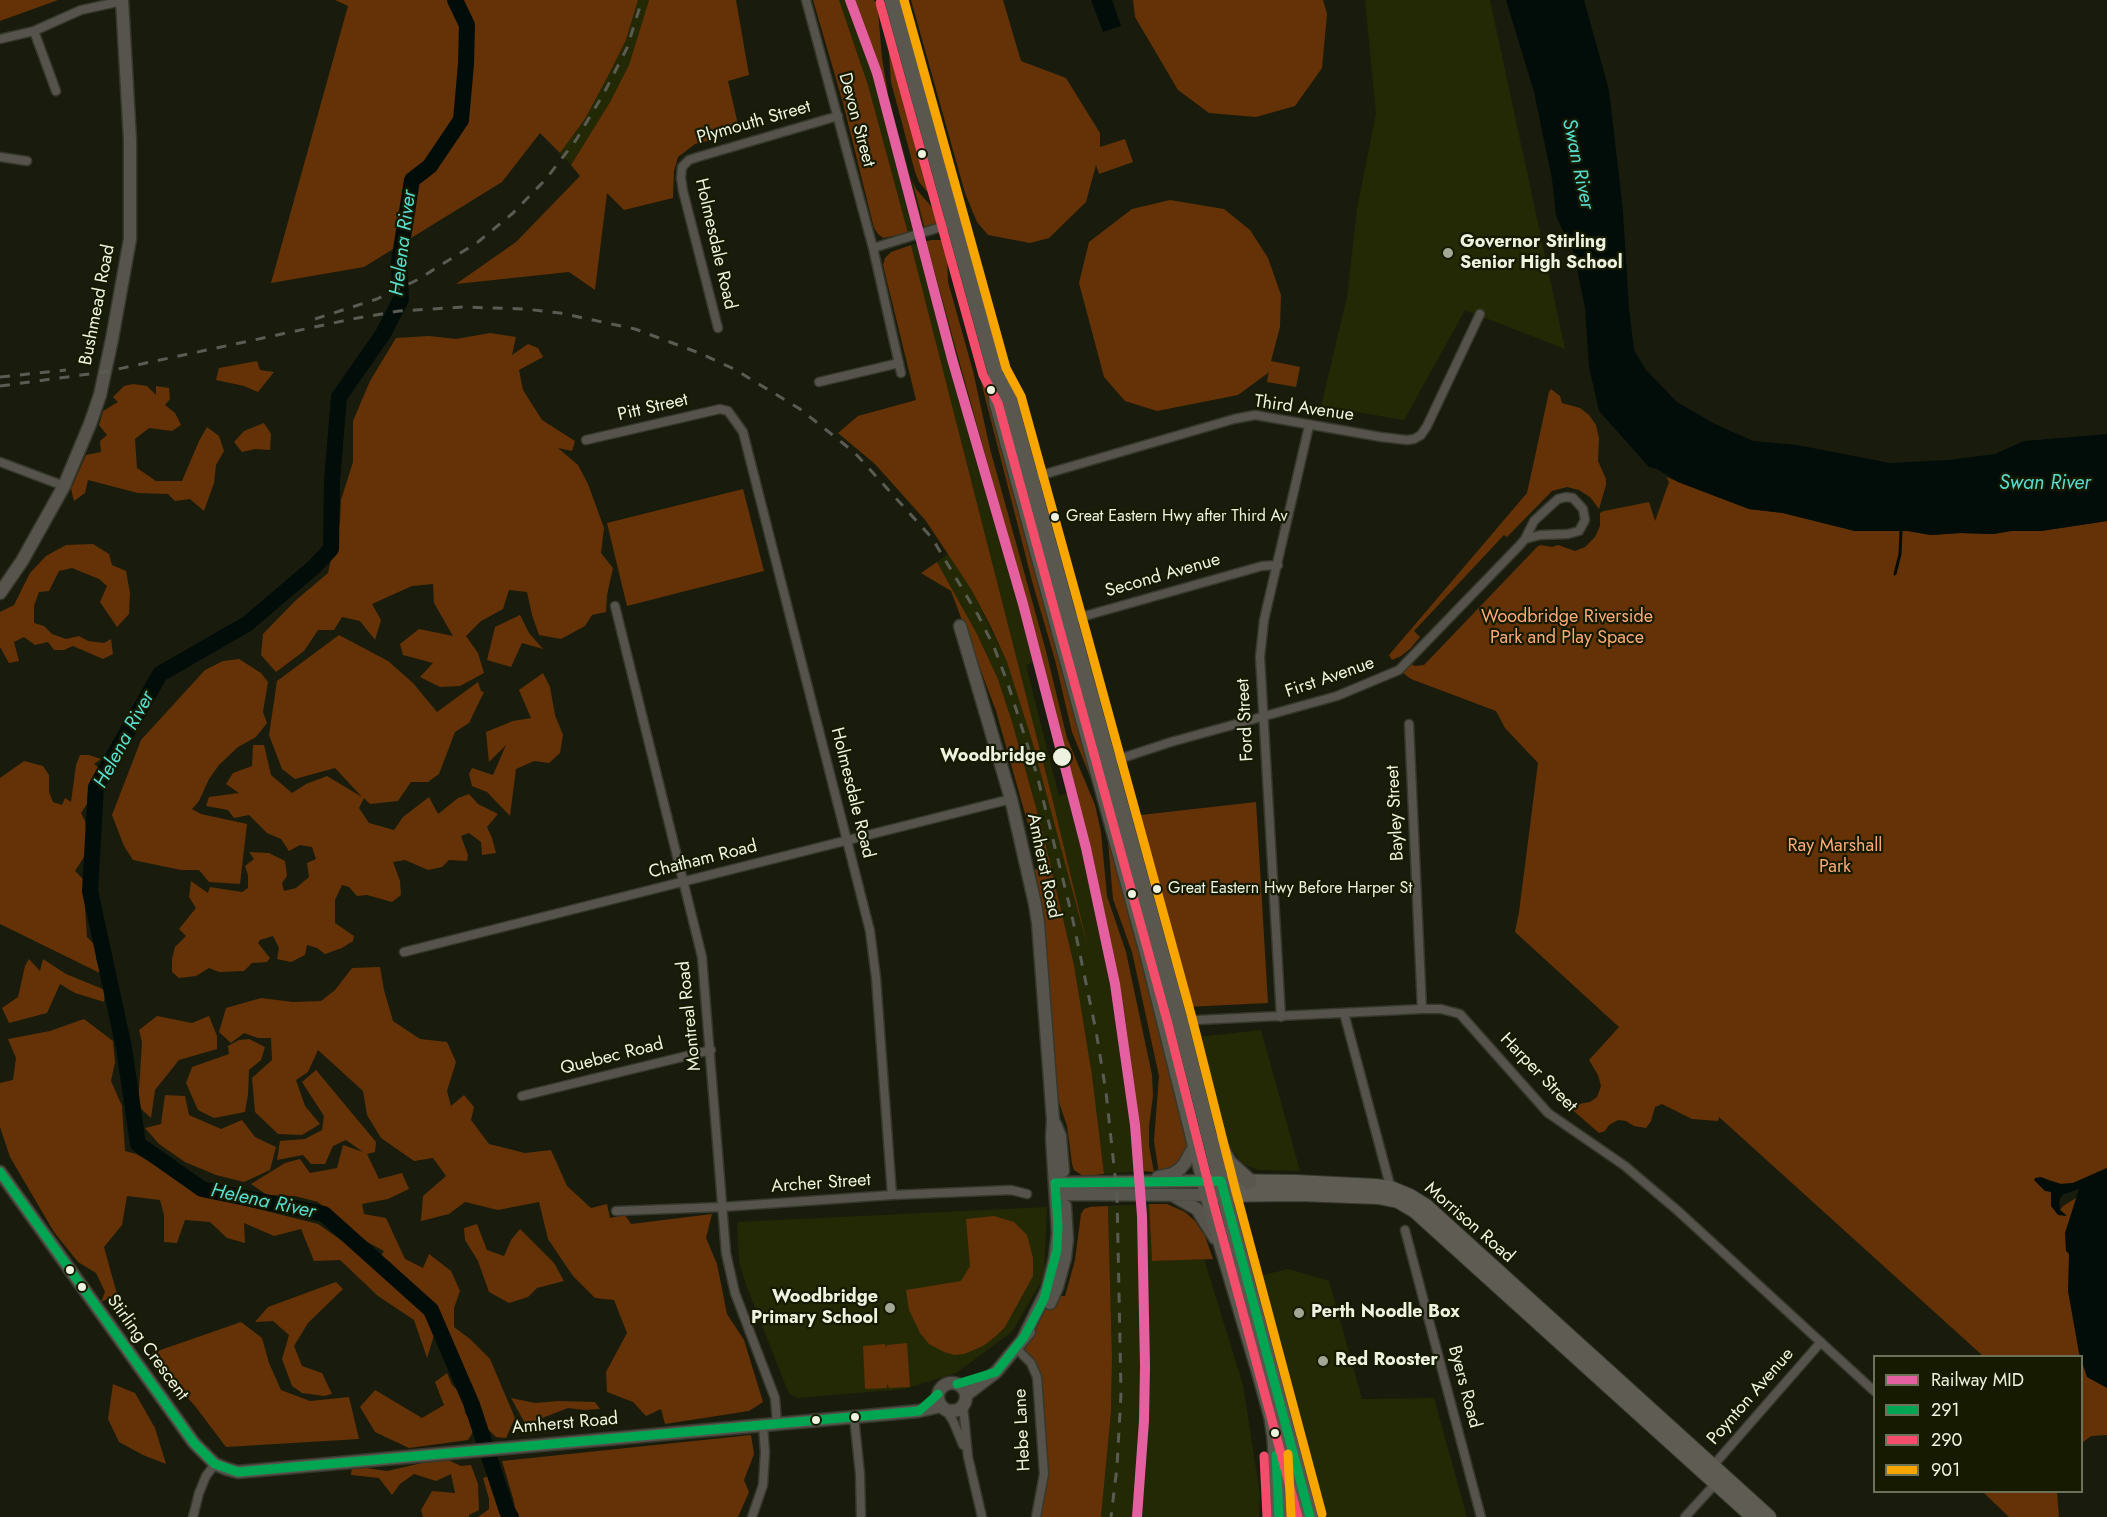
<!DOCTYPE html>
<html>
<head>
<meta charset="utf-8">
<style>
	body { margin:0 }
	#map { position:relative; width:2107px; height:1517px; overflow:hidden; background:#191c0c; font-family:Jost,sans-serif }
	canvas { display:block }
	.legend { position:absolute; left:1873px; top:1355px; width:210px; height:138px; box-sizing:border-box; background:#151a00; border:2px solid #6c715a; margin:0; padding:8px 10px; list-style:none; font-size:18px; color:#eef3e1 }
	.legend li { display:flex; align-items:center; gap:12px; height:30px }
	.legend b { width:30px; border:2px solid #6c715a }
</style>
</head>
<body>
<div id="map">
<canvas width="2107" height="1517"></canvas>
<ul class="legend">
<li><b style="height:8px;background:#e460a1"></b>Railway MID</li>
<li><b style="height:8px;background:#00a651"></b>291</li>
<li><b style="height:8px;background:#f44d6c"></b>290</li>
<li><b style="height:8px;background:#f7a600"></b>901</li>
</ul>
</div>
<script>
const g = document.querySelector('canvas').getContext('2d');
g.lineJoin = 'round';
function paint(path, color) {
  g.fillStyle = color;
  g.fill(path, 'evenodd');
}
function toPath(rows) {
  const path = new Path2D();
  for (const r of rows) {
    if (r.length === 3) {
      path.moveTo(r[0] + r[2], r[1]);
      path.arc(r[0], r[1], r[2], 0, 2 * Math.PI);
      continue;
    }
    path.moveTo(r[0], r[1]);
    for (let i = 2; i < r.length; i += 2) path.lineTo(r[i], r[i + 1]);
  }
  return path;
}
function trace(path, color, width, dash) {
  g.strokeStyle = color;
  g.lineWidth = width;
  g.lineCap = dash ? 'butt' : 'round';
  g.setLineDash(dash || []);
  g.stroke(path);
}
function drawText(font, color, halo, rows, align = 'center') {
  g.font = font + ' Jost,sans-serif';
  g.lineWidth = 4.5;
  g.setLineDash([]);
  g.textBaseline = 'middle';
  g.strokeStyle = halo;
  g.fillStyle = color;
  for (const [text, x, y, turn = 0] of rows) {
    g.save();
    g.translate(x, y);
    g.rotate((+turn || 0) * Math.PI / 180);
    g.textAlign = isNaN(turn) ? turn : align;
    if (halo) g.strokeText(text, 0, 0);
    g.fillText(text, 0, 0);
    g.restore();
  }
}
const built = toPath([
	[638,0,649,0,629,65,610,102,571,165,560,153,585,119,609,74,626,40],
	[839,0,855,0,859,8,888,94,925,229,908,233,868,85],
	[1365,0,1490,0,1565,349,1465,310,1404,420,1321,406,1347,297,1357,209,1376,114],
	[926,241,1011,548,1094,861,1125,1017,1144,1171,1104,1174,1092,1075,1074,965,1042,829,1013,725,998,679,977,634,937,562,949,553,971,589,1007,662,1032,741,1079,911,1052,797,911,245],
	[1036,662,1068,793,1059,796,1026,665],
	[1261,1030,1300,1171,1259,1170,1250,1167,1241,1162,1228,1144,1198,1037],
	[1149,1204,1152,1261,1204,1259,1243,1385,1260,1494,1259,1517,1101,1517,1111,1412,1112,1358,1108,1206],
	[1047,1207,1044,1277,1012,1332,956,1373,904,1389,798,1398,789,1394,746,1285,739,1261,737,1222],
	[1288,1269,1329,1281,1362,1399,1434,1398,1467,1517,1322,1517,1256,1277]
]);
const green = toPath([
	[0,0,58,0,0,21],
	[335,0,638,0,626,40,609,74,585,119,560,153,540,133,502,182,364,267,271,283,348,6],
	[649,0,736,0,749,75,728,81,740,133,695,144,678,157,674,171,673,198,624,210,607,193,595,290,569,272,456,284,516,242,580,176,571,165,610,102,629,65],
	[813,0,839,0,841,6,868,85,908,233,883,238,878,234,874,228,843,103],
	[855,0,874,0,878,11,882,58,888,94],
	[911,0,1003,0,1021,61,1066,78,1100,133,1100,147,1125,139,1133,162,1099,174,1096,165,1086,202,1049,238,1030,243,988,235,977,222,965,193],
	[1133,0,1323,0,1327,14,1322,68,1295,106,1256,117,1209,113,1178,90,1135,17],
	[890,24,942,204,943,216,936,202,919,182,915,172,891,82,887,25],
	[912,180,916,189,930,205,935,213,937,226,925,229],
	[1170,200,1224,209,1250,230,1268,258,1281,295,1280,327,1271,361,1300,367,1296,387,1267,382,1269,370,1268,373,1238,395,1157,411,1125,401,1104,377,1079,283,1089,242,1132,209],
	[932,240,941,240,943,245,947,258,948,282,973,371,990,449,1046,651,1067,738,1095,805,1101,832,1107,896,1126,952,1152,1075,1153,1096,1149,1126,1149,1146,1154,1172,1144,1171,1125,1017,1094,861,1011,548,926,241],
	[945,241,954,251,964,284,992,397,1122,886,1128,911,1143,953,1189,1144,1181,1166,1159,1174,1154,1141,1159,1076,1132,952,1113,899,1107,830,1096,791,1072,732,1055,660,1032,581],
	[911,245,1052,797,1088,948,1032,741,1007,662,991,627,971,589,926,521,875,464,838,433,858,416,916,400,883,265,885,258,891,252],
	[490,333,516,337,512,355,528,344,538,348,543,357,519,370,523,390,542,420,575,441,572,451,558,448,578,465,588,484,604,528,601,553,613,568,607,595,606,612,592,615,585,626,561,639,539,635,532,615,527,592,509,590,503,609,481,621,466,636,478,653,484,673,460,686,440,687,420,677,433,663,403,655,400,644,419,629,453,636,434,603,433,584,412,586,372,604,381,620,375,640,360,621,342,617,334,630,318,630,304,651,276,672,261,655,263,634,295,601,328,573,340,521,341,500,353,462,353,421,370,381,396,338,429,336,456,339],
	[257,361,260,370,274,372,258,392,244,386,216,380,219,368],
	[133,384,147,386,156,395,156,386,169,388,170,399,165,405,175,413,181,425,172,431,149,428,135,439,137,468,156,481,182,481,199,441,207,427,219,436,224,451,216,465,214,483,204,511,190,499,175,501,168,494,138,493,88,480,85,493,74,501,71,489,86,455,101,452,100,441,107,435,99,425,103,411,118,402,113,397,124,386],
	[1551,389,1560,396,1562,403,1580,408,1589,415,1596,425,1599,438,1598,461,1606,479,1606,485,1599,509,1590,497,1579,490,1567,487,1552,491,1507,537,1504,535,1414,631,1420,637,1410,649,1401,656,1392,660,1389,655,1527,493,1549,392],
	[264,423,271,434,270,450,255,449,242,452,234,442,244,431],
	[1666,477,1749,509,1783,513,1855,531,1908,531,1931,535,1960,533,1993,534,2011,531,2041,531,2107,521,2107,1168,2073,1183,2061,1184,2041,1177,2051,1192,2051,1206,2066,1215,2060,1210,2063,1206,2107,1179,2107,1435,2091,1436,2082,1443,2082,1356,1983,1356,1719,1117,1718,1121,1692,1119,1662,1104,1655,1107,1651,1121,1646,1128,1634,1126,1626,1121,1618,1120,1609,1125,1605,1131,1599,1133,1568,1106,1590,1102,1597,1097,1601,1086,1598,1075,1589,1060,1619,1027,1515,932,1519,912,1538,763,1505,728,1496,711,1411,679,1399,670,1408,662,1415,666,1424,665,1538,546,1541,545,1552,547,1558,545,1575,551,1585,547,1595,537,1600,526,1600,513,1604,511,1649,502,1655,521,1669,482],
	[743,489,764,571,627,606,607,523],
	[93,544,109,554,112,565,126,571,130,593,129,614,117,627,100,602,107,586,99,579,72,568,59,571,49,591,39,592,34,606,34,623,44,626,52,634,66,639,79,636,88,641,104,643,111,639,113,654,103,659,73,646,64,650,54,650,48,642,35,645,24,637,14,642,19,661,9,663,0,647,0,612,14,605,30,573,46,556,66,545],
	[937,562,977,634,998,679,1013,725,1042,829,1074,965,1092,1075,1104,1174,1083,1176,1074,1170,1072,1164,1067,1126,1058,1099,1053,1058,1043,907,1034,870,1040,867,996,711,951,591,921,573],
	[520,615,529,633,543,649,522,643,511,667,487,660,495,627],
	[339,635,388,661,413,683,437,712,478,682,481,691,484,692,469,723,455,732,439,774,428,782,411,782,398,801,370,804,364,798,359,808,369,823,394,830,403,817,429,797,438,814,458,798,469,794,478,804,498,814,487,827,492,838,496,853,482,855,481,842,469,833,461,836,468,855,467,861,449,860,442,867,428,870,405,860,393,862,400,881,401,895,392,902,367,895,357,896,349,887,342,885,335,900,335,923,354,936,353,941,342,948,325,954,317,948,307,945,305,955,291,962,277,959,279,948,273,936,260,940,258,943,270,958,267,962,252,963,244,971,219,972,209,968,196,976,179,978,172,972,172,959,175,947,186,936,179,929,196,908,189,897,191,881,208,893,210,887,242,892,248,888,248,875,245,866,254,859,249,852,269,853,285,861,287,876,282,883,284,891,296,888,309,877,307,863,316,859,312,847,300,845,289,851,281,839,267,833,249,815,234,818,228,810,206,806,209,797,239,793,226,784,233,773,252,766,253,745,264,745,271,775,292,793,306,784,327,776,362,797,335,768,295,779,282,769,269,735,277,681],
	[239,659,261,673,268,682,263,712,267,723,256,737,238,747,219,765,209,779,199,801,192,809,201,814,247,824,240,884,209,882,199,870,181,870,133,860,124,846,112,815,141,740,205,670,223,661],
	[543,673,550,687,555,715,563,735,560,753,549,763,534,761,516,769,510,816,487,792,472,786,469,774,472,768,493,775,506,745,489,762,486,732,513,721,531,718,519,690],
	[80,755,89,755,101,759,94,764,99,768,88,790,87,804,81,813,85,821,87,840,84,857,75,871,83,879,87,937,96,946,96,959,102,974,0,924,0,778,24,761,43,766,49,775,49,792,53,802,62,805,65,798,71,802,76,765],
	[1256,802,1268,1003,1186,1007,1132,816],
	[29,959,40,971,43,959,66,974,105,990,104,1002,75,993,60,984,47,1013,9,1023,2,1008,18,997,25,966],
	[380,967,384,990,393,1021,420,1039,447,1042,456,1062,447,1091,451,1106,464,1095,474,1107,471,1120,489,1144,525,1153,551,1150,567,1186,591,1208,607,1204,610,1218,625,1215,631,1224,712,1214,706,1238,717,1264,727,1314,744,1340,763,1402,749,1411,665,1424,661,1409,646,1416,633,1402,607,1392,606,1372,627,1333,614,1300,595,1298,573,1276,560,1257,548,1239,539,1202,498,1210,465,1202,449,1214,421,1221,423,1196,446,1176,433,1158,414,1161,381,1138,367,1115,363,1091,318,1050,308,1072,296,1080,305,1106,320,1124,302,1135,278,1134,255,1112,252,1078,272,1060,271,1038,258,1038,244,1033,231,1043,219,1032,226,1008,261,998,293,1002,321,1001,335,990,352,968],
	[157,1016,192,1023,209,1016,217,1036,217,1049,179,1060,155,1090,151,1118,138,1106,142,1042,139,1030],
	[84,1019,113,1041,115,1062,111,1081,122,1106,125,1151,136,1154,161,1168,206,1196,318,1224,365,1257,420,1306,435,1332,427,1358,414,1320,378,1296,340,1260,314,1261,301,1229,274,1236,244,1223,245,1243,227,1238,210,1222,185,1220,177,1243,164,1242,164,1215,160,1200,127,1196,122,1225,104,1247,117,1294,101,1302,105,1292,96,1273,78,1262,54,1232,10,1157,0,1127,0,1083,13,1080,16,1058,8,1039,50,1031],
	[249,1039,265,1047,261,1060,249,1070,248,1094,245,1112,214,1118,198,1110,186,1083,192,1067,229,1054,228,1046,239,1040],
	[316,1070,376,1142,375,1152,367,1154,379,1179,402,1173,409,1189,388,1199,362,1204,364,1214,386,1218,405,1259,423,1268,429,1254,451,1271,460,1291,454,1308,454,1327,470,1339,490,1359,515,1418,506,1438,496,1437,484,1425,474,1396,451,1344,427,1297,405,1279,390,1262,380,1257,384,1251,360,1238,318,1202,295,1196,267,1195,251,1184,285,1163,300,1159,310,1173,337,1168,343,1145,363,1152,346,1140,333,1146,325,1164,311,1164,303,1155,277,1160,280,1141,305,1139,322,1130,324,1116,302,1082],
	[165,1095,185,1096,189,1115,221,1129,242,1120,255,1137,276,1147,270,1170,244,1182,216,1175,185,1162,159,1144,145,1128,161,1124],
	[1149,1204,1167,1204,1185,1212,1195,1221,1205,1236,1213,1259,1152,1261],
	[1108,1206,1112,1358,1111,1412,1101,1517,1036,1517,1044,1474,1037,1377,1016,1348,1037,1322,1053,1296,1065,1296,1075,1260,1081,1214,1084,1209,1090,1207],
	[994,1216,1014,1222,1027,1235,1033,1258,1033,1276,1005,1327,996,1336,983,1346,964,1354,954,1355,944,1352,929,1344,920,1333,909,1310,906,1290,961,1281,970,1266,966,1219],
	[477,1224,487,1250,504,1256,511,1240,520,1229,554,1263,564,1281,537,1288,528,1297,509,1303,489,1292,478,1261,465,1240,464,1228],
	[336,1282,343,1289,308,1323,294,1346,302,1366,322,1373,332,1394,324,1396,302,1393,292,1386,282,1359,289,1335,273,1321,255,1322,268,1307],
	[241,1322,262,1338,269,1363,281,1390,310,1401,349,1397,359,1439,226,1447,195,1406,149,1354],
	[907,1343,910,1387,889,1388,887,1383,887,1388,865,1389,863,1346,885,1344,886,1348,887,1345],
	[447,1373,452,1385,463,1395,465,1413,476,1427,468,1440,409,1448,375,1432,360,1407,375,1390,422,1418,444,1405,435,1382],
	[113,1384,135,1393,155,1428,166,1464,143,1455,119,1442,108,1419],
	[511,1398,535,1403,558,1401,595,1402,600,1409,584,1410,568,1408,542,1418,546,1433,538,1430,531,1434],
	[751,1435,754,1454,744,1480,749,1492,738,1517,517,1517,513,1498,502,1461],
	[444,1458,461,1466,471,1465,478,1484,479,1510,469,1515,469,1517,423,1517,421,1510,432,1491,455,1493,451,1474,436,1481,414,1474,400,1484,392,1495,379,1478,351,1475,352,1466,387,1471],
	[1293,1470,1300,1517,1283,1517,1284,1472],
	[488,1476,493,1490,501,1517,478,1517,489,1509,489,1499,483,1478],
	[1983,1492,2057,1492,2059,1517,2009,1517]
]);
const water = toPath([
	[1091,0,1112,0,1121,26,1103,32],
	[1506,0,1584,0,1609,90,1623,211,1629,308,1634,350,1646,370,1677,402,1715,424,1753,441,1797,445,1890,463,1948,460,1995,454,2024,441,2107,434,2107,521,2041,531,2011,531,1993,534,1960,533,1931,535,1908,531,1855,531,1783,513,1749,509,1678,482,1657,469,1649,467,1599,411,1589,367,1585,308,1574,254,1556,216,1552,179,1534,92],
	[2107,1168,2107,1388,2087,1377,2079,1353,2068,1291,2069,1254,2066,1251,2065,1233,2079,1189,2062,1195,2059,1202,2060,1210,2067,1216,2058,1215,2051,1206,2051,1192,2045,1191,2034,1180,2035,1178,2041,1177,2049,1181,2061,1184,2073,1183]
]);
const stream = toPath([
	[1895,574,1900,554,1901,531]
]);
const river = toPath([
	[455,0,467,25,466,64,461,120,430,166,412,180,399,262,401,299,383,334,339,397,332,481,331,549,314,567,247,624,160,674,96,787,90,891,124,1048,138,1144,202,1189,324,1214,431,1310,472,1405,507,1511,511,1517]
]);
const street = toPath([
	[806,0,873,248,901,373],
	[34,31,56,91],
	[0,39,34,31,81,10,122,1],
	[0,157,27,161],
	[873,248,954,223],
	[718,328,683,191,681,178,682,167,689,160,698,157,838,116],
	[819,382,899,363],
	[586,440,720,409,728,411,743,432,870,931,876,978,892,1195],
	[0,462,64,486],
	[1028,479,1234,419,1255,415,1381,437,1407,440,1414,439,1421,435,1427,426,1480,314],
	[615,606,702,957,726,1253,735,1293,775,1398,777,1423],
	[1067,621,1262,566,1278,565],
	[1409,724,1422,1009],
	[1107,763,1171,742,1337,696,1399,670,1519,546,1525,539,1534,521,1548,508,1558,499,1566,497,1573,498,1583,509,1585,520,1579,531,1568,534,1540,535,1525,539],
	[404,952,1011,799],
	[1344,1013,1391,1189],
	[1281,1017,1260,657,1264,620,1309,426],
	[1177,1021,1422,1009,1441,1009,1460,1014,1548,1113,1625,1166,1678,1211,1874,1391],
	[522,1096,711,1050],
	[616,1211,722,1207,892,1195,1011,1190,1027,1194],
	[1405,1230,1481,1517],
	[1016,1348,1031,1363,1037,1377,1044,1474,1036,1517],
	[963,1405,968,1457,982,1517],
	[945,1409,953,1421,963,1445],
	[854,1417,860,1474,861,1517],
	[1711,1468,1821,1342],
	[193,1517,199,1493,206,1476,215,1464],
	[752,1517,763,1485,765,1452,763,1425],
	[1685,1517,1717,1482]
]);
const secondary = toPath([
	[0,593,22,561,64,486,90,424,100,395,112,339,130,239,130,140,122,0],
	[960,626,1011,799,1035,904,1038,923,1053,1120,1052,1138,1058,1233,1055,1258,1047,1290,1024,1337],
	[1055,1124,1060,1136,1063,1171],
	[0,1172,194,1443,215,1464,227,1469,238,1472,854,1417,919,1411,941,1406],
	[1158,1177,1172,1174,1180,1169,1185,1163,1195,1145],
	[1055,1183,1205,1181],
	[1056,1194,1208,1195],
	[1174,1196,1197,1209,1215,1238],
	[1050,1303,1057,1287,1065,1258,1067,1239,1065,1206],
	[952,1397,14],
	[966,1395,996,1372,1029,1332]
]);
const primary = toPath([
	[1210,1181,1296,1182,1375,1186,1391,1188,1410,1196,1426,1206,1769,1517],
	[1213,1195,1299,1194,1378,1197,1398,1201,1415,1211,1753,1517]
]);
const highway = toPath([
	[892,0,995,372,997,403,1148,955,1212,1212,1260,1374,1272,1418,1275,1439,1279,1517],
	[999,380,1009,399,1180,1021,1224,1195,1310,1517],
	[1218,1143,1229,1163,1249,1181]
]);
const rail = toPath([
	[315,319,377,299,417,280,478,242,513,213,546,179,576,140,604,93,627,48,642,0],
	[0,377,66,370],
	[0,386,104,372,352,319,399,311,463,307,525,309,560,313,635,329,702,354,734,369,800,409,855,453,932,538,978,615,994,647,1008,684,1037,775,1072,916,1096,1031,1106,1092,1117,1194,1121,1393,1117,1467,1111,1517]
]);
const bus1 = toPath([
	[0,1172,194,1443,215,1464,238,1472,919,1411,938,1394],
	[957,1384,996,1372,1024,1337,1044,1299,1057,1250,1058,1225,1055,1183,1221,1181,1310,1517],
	[1276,1455,1279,1517]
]);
const bus2 = toPath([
	[880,3,983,375,998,403,1058,623,1168,1024,1212,1198,1298,1517],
	[1264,1456,1267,1517]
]);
const bus3 = toPath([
	[904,0,1006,368,1021,396,1082,617,1192,1018,1236,1192,1322,1514],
	[1288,1454,1291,1516]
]);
const rail1 = toPath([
	[850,0,877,73,952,359,1023,604,1086,848,1115,984,1135,1125,1142,1216,1145,1366,1144,1421,1137,1517]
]);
const markers = [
	[922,154,5,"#eef3e1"],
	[1448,253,6,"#a3a896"],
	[991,390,5,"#eef3e1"],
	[1055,517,5,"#eef3e1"],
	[1062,757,10,"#eef3e1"],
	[1157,889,5,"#eef3e1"],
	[1132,894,5,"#eef3e1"],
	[70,1270,5,"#eef3e1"],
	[82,1287,5,"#eef3e1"],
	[890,1308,6,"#a3a896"],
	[1299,1313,6,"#a3a896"],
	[1323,1361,6,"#a3a896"],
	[855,1417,5,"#eef3e1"],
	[816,1420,5,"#eef3e1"],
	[1275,1433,5,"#eef3e1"]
];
const busNames = [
	["Great Eastern Hwy after Third Av",1066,517],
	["Great Eastern Hwy Before Harper St",1168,889]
];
const streetNames = [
	["Devon Street",856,120,75],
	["Plymouth Street",754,123,-16],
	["Holmesdale Road",715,244,77],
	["Bushmead Road",98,305,-79],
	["Pitt Street",653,408,-13],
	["Third Avenue",1304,409,8],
	["Second Avenue",1163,576,-16],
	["First Avenue",1330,678,-19],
	["Ford Street",1246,720,-93],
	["Holmesdale Road",852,793,76],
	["Bayley Street",1396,813,-93],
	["Chatham Road",703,860,-14],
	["Amherst Road",1043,866,78],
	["Montreal Road",690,1016,-96],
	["Quebec Road",612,1057,-14],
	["Harper Street",1538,1073,46],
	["Archer Street",821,1184,-4],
	["Morrison Road",1469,1223,41],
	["Stirling Crescent",147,1348,54],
	["Byers Road",1464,1387,75],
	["Poynton Avenue",1751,1397,-49],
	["Amherst Road",565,1424,-5],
	["Hebe Lane",1023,1430,-93]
];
const poiNames = [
	["Governor Stirling",1460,243],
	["Senior High School",1460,264],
	["Woodbridge",878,1298,"right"],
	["Primary School",878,1319,"right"],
	["Perth Noodle Box",1311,1313],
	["Red Rooster",1335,1361]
];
const parkNames = [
	["Woodbridge Riverside",1567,618],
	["Park and Play Space",1567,639],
	["Ray Marshall",1835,847],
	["Park",1835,868]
];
const stopNames = [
	["Woodbridge",1046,757]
];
const waterNames = [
	["Swan River",1577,164,78],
	["Helena River",404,243,-83],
	["Swan River",2045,484],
	["Helena River",125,740,-62],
	["Helena River",263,1202,12]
];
paint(built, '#232905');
paint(green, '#643206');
paint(water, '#020d0a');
trace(stream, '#020d0a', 3);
trace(river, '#020d0a', 16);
trace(street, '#36382c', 11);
trace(secondary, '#36382c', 15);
trace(primary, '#36382c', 16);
trace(highway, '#36382c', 18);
trace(street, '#55534c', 8);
trace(secondary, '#56544d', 12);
trace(primary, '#5f5c54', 14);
trace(highway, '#5a584e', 15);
trace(rail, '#5a5b52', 3, [10, 10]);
trace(bus1, '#00a651', 9);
trace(bus2, '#f44d6c', 9);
trace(bus3, '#f7a600', 9);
trace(rail1, '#e460a1', 10);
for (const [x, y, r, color] of markers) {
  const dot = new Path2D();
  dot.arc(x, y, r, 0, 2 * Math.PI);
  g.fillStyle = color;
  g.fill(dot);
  trace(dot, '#151a00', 2);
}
drawText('16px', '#eef3e1', '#151a00', busNames, 'left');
drawText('18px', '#eef3e1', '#151a00', streetNames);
drawText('bold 18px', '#eef3e1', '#151a00', poiNames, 'left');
drawText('18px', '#fdaa77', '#151a00', parkNames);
drawText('bold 18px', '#eef3e1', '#151a00', stopNames, 'right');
drawText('italic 20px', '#56ddd0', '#151a00', waterNames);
</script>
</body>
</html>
